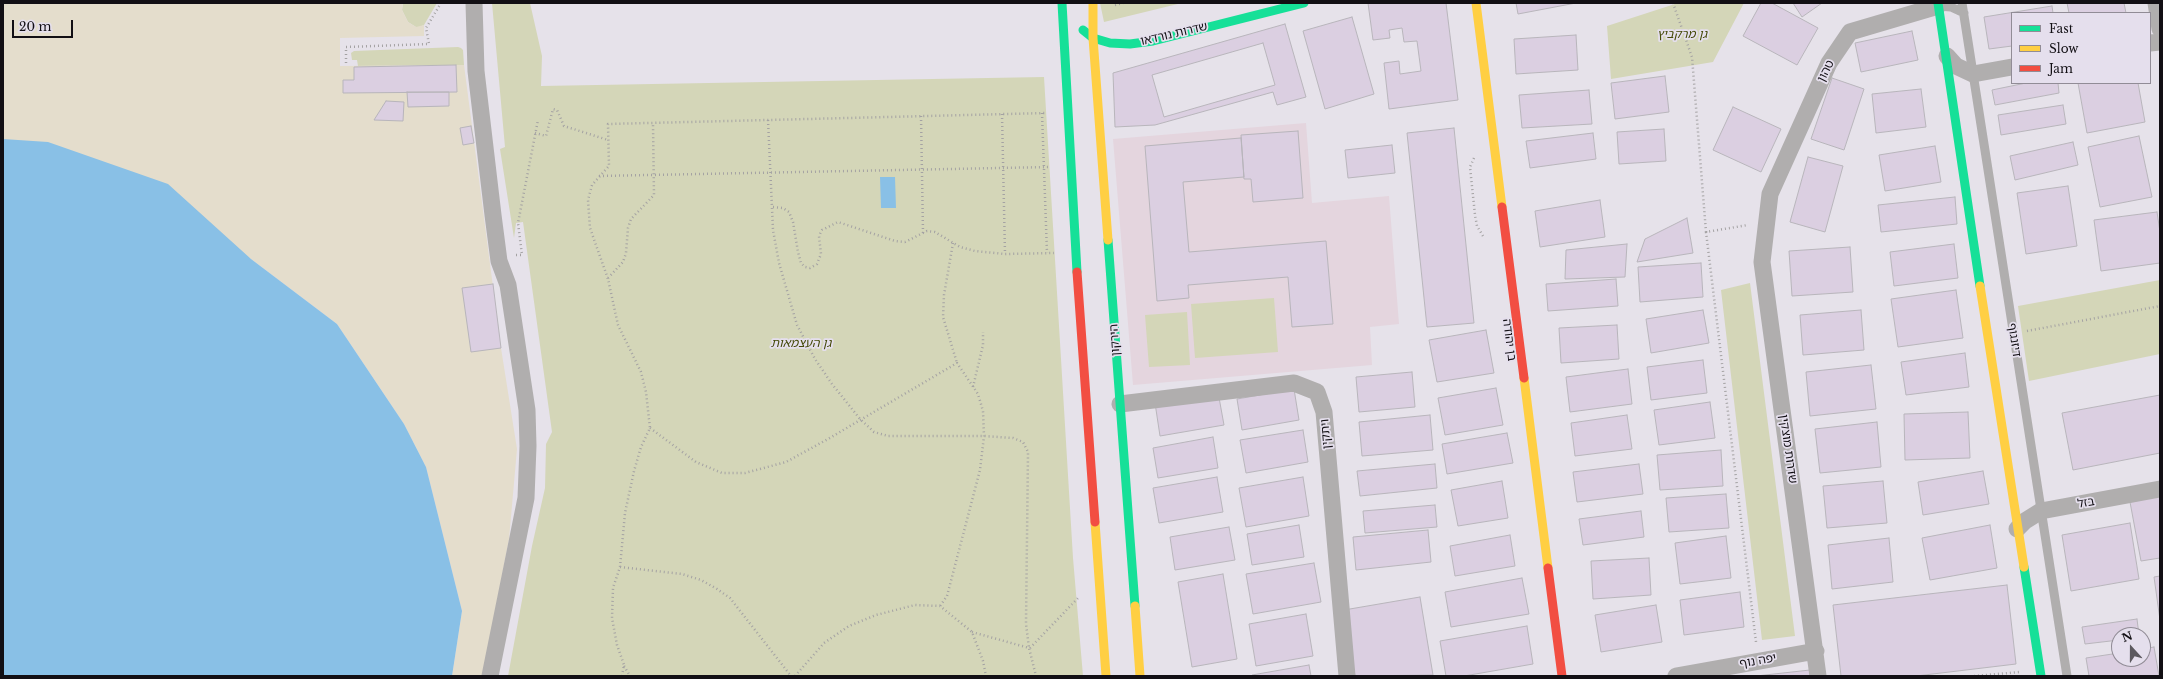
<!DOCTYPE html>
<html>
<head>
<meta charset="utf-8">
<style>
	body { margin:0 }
	#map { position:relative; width:2163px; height:679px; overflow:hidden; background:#e6e2ea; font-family:"Libre Baskerville",serif }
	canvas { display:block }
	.frame { position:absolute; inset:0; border:4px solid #120f14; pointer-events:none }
	.legend { position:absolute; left:2011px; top:12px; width:140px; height:72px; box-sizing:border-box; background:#e5dfed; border:1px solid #918c96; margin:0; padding:5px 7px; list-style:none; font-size:12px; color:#120f14 }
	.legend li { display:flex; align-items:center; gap:8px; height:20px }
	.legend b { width:20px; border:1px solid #918c96 }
	.north { position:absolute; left:2111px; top:627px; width:40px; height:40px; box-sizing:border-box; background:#e5dfed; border:1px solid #918c96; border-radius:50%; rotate:339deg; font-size:11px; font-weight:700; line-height:16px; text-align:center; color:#120f14 }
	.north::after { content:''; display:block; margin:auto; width:14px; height:18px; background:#5c595f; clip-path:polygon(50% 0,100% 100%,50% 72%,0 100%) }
	.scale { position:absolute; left:12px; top:20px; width:61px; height:18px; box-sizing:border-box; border:2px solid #120f14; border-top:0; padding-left:5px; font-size:12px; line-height:14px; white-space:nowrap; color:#120f14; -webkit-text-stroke:3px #e5dfed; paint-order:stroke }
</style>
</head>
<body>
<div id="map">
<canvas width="2163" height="679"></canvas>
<div class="frame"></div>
<ul class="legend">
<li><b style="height:5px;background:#16e098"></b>Fast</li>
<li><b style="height:5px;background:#ffcf43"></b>Slow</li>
<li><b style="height:5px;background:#f24e42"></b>Jam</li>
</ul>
<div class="north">N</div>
<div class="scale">20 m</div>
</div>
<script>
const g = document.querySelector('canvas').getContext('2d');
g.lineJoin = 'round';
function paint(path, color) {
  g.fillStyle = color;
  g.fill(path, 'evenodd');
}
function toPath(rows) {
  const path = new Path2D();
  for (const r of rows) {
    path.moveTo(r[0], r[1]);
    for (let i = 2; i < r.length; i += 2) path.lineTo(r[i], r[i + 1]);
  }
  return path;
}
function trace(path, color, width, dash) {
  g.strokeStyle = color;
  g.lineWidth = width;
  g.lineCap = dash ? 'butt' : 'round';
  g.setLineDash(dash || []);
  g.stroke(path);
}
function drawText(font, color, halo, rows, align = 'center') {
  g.font = font + ' "Libre Baskerville","Noto Sans Hebrew",serif';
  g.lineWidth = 3.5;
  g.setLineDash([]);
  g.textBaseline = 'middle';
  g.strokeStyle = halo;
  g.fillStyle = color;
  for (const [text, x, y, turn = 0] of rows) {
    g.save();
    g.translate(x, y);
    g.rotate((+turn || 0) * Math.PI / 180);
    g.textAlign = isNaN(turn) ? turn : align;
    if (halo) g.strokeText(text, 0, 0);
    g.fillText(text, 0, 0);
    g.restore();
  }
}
const education = toPath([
	[1306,123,1312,203,1389,196,1399,324,1370,327,1372,365,1133,385,1113,139]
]);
const green = toPath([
	[403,3,437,3,424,25,420,27,416,27,408,22,402,10],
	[492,3,530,3,542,56,541,86,1044,77,1073,558,1083,676,508,676,532,546,545,488,546,444,552,432,523,222,516,223,514,238,500,149,505,147],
	[1100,3,1182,3,1104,22],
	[1678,3,1744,3,1713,62,1611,79,1607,26],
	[458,47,461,48,463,50,464,65,358,66,357,60,352,60,351,53,354,51],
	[2160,280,2160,354,2029,381,2018,306],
	[1750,283,1795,636,1762,640,1721,290],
	[1274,298,1278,352,1195,358,1191,304],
	[1187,312,1190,365,1149,367,1145,315]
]);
const sand = toPath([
	[3,3,403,3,402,10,408,22,416,27,424,25,424,36,340,38,340,66,464,65,501,348,517,449,509,539,483,676,452,676,462,611,426,467,404,424,337,324,251,259,3,139]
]);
const water = toPath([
	[3,139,48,142,168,184,251,259,337,324,404,424,426,467,462,611,452,676,3,676],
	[880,177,895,177,896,208,881,208]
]);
const building = toPath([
	[1368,3,1446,3,1458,100,1389,109,1384,63,1399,61,1400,74,1421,71,1417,41,1404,42,1402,28,1389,30,1390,38,1373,40,1368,3],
	[1516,3,1576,3,1518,14,1516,3],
	[1761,3,1772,3,1818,28,1797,65,1743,36,1761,3],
	[1793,3,1822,3,1802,17,1793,3],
	[2067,3,2124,3,2126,13,2069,13,2067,3],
	[2052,6,2053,13,2012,13,2012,46,1989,49,1984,17,2052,6],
	[1352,17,1374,94,1325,109,1303,31,1352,17],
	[1285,24,1306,97,1277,105,1273,92,1155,125,1115,127,1113,73,1285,24],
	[1912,31,1918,60,1861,72,1855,43,1912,31],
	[1576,35,1578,70,1516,74,1514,39,1576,35],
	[1263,43,1275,85,1164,117,1152,75,1263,43],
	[456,65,457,92,343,93,343,80,354,80,354,67,456,65],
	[1665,76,1669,112,1615,119,1611,83,1665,76],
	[1832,78,1864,89,1844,150,1811,139,1832,78],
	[2026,83,2058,83,2059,93,1995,105,1992,90,2026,83],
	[2078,83,2138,83,2145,122,2087,133,2078,83],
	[1921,89,1926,127,1876,133,1872,94,1921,89],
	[1589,90,1592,124,1522,128,1519,95,1589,90],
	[407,92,449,92,449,106,408,107,407,92],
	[386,101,404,102,403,121,374,120,386,101],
	[2063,105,2066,124,2001,135,1998,115,2063,105],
	[1733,107,1781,129,1761,172,1713,150,1733,107],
	[471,126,474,143,463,145,460,128,471,126],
	[1454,128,1474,323,1427,327,1407,133,1454,128],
	[1664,129,1666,161,1619,164,1617,132,1664,129],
	[1298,131,1303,198,1253,202,1251,179,1244,179,1241,135,1298,131],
	[1593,133,1596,159,1530,168,1526,141,1593,133],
	[2139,136,2152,197,2100,207,2088,147,2139,136],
	[1241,138,1244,177,1183,182,1189,252,1326,241,1333,324,1292,327,1288,277,1188,285,1189,298,1157,301,1145,146,1241,138],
	[2073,142,2078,165,2015,180,2010,156,2073,142],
	[1392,145,1395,173,1348,178,1345,150,1392,145],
	[1935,146,1941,182,1885,191,1879,155,1935,146],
	[1808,157,1843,166,1825,232,1790,222,1808,157],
	[2068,186,2077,246,2026,254,2017,193,2068,186],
	[1955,197,1957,224,1881,232,1878,205,1955,197],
	[1600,200,1605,237,1540,247,1535,211,1600,200],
	[2157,212,2160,232,2160,263,2101,271,2094,220,2157,212],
	[1687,218,1693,253,1637,262,1645,239,1687,218],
	[1627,244,1625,277,1565,279,1566,250,1627,244],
	[1954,244,1958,278,1894,286,1890,252,1954,244],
	[1850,247,1853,292,1792,296,1789,251,1850,247],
	[1701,263,1703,297,1640,302,1638,267,1701,263],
	[1616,279,1618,306,1548,311,1546,284,1616,279],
	[493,284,501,348,471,352,462,288,493,284],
	[1956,290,1963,338,1898,347,1891,299,1956,290],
	[1703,310,1709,343,1651,353,1646,319,1703,310],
	[1861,310,1864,350,1803,355,1800,315,1861,310],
	[1617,325,1619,359,1561,363,1559,328,1617,325],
	[1486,330,1494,373,1437,382,1429,340,1486,330],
	[1965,353,1969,387,1906,395,1901,362,1965,353],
	[1703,360,1707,393,1651,400,1647,367,1703,360],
	[1871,365,1876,409,1810,416,1806,372,1871,365],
	[1628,369,1632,404,1570,412,1566,377,1628,369],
	[1412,372,1415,407,1359,412,1356,377,1412,372],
	[1496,388,1503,425,1445,435,1438,398,1496,388],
	[1294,389,1299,420,1242,430,1237,399,1294,389],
	[1218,392,1224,425,1160,436,1155,403,1218,392],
	[2160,395,2160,453,2073,470,2062,413,2160,395],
	[1710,402,1715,438,1659,445,1654,410,1710,402],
	[1968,412,1970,458,1905,460,1904,414,1968,412],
	[1430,415,1433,450,1362,456,1359,422,1430,415],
	[1627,415,1632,449,1575,456,1571,423,1627,415],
	[1877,422,1881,467,1820,473,1815,429,1877,422],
	[1303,430,1308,462,1246,473,1240,440,1303,430],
	[1507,433,1513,463,1447,474,1442,444,1507,433],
	[1213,437,1218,468,1158,478,1153,448,1213,437],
	[1721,450,1723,486,1660,490,1657,455,1721,450],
	[1435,464,1437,488,1360,496,1357,471,1435,464],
	[1639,464,1643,494,1577,502,1573,472,1639,464],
	[1983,471,1989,504,1923,515,1918,482,1983,471],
	[1217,477,1223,512,1159,523,1153,488,1217,477],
	[1303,477,1309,516,1246,527,1239,488,1303,477],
	[1502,481,1508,518,1458,526,1451,490,1502,481],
	[1883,481,1887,523,1827,528,1823,486,1883,481],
	[1726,494,1729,528,1669,532,1666,498,1726,494],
	[2160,496,2160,558,2141,561,2130,502,2160,496],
	[1435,505,1437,527,1365,533,1363,511,1435,505],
	[1641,511,1644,537,1583,545,1579,519,1641,511],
	[2130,523,2139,579,2071,591,2062,535,2130,523],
	[1299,525,1304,557,1252,565,1247,534,1299,525],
	[1990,525,1997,568,1930,580,1922,538,1990,525],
	[1229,527,1235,560,1175,570,1170,537,1229,527],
	[1428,530,1431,562,1356,570,1353,537,1428,530],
	[1510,535,1515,566,1455,576,1450,546,1510,535],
	[1726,536,1731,578,1680,584,1675,543,1726,536],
	[1889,538,1893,582,1832,589,1828,545,1889,538],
	[1649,558,1651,595,1593,599,1591,561,1649,558],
	[1314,563,1321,602,1253,614,1246,574,1314,563],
	[1223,574,1237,659,1192,667,1178,582,1223,574],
	[2160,576,2160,620,2154,577,2160,576],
	[1522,578,1529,614,1451,627,1445,592,1522,578],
	[2007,585,2016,664,1916,676,1841,676,1833,605,2007,585],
	[1740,592,1744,627,1684,635,1680,600,1740,592],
	[1420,597,1433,675,1355,676,1344,610,1420,597],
	[1656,605,1662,642,1601,652,1595,615,1656,605],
	[1306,614,1313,656,1256,666,1249,624,1306,614],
	[2137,619,2139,635,2119,635,2119,640,2085,644,2082,627,2137,619],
	[1527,626,1533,664,1464,676,1446,676,1440,641,1527,626],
	[2154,647,2159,676,2089,676,2086,658,2119,653,2119,659,2143,659,2143,649,2154,647],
	[1309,665,1311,676,1252,676,1252,675,1309,665],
	[1810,670,1810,676,1756,676,1810,670]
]);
const path = toPath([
	[1673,3,1692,57,1706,232,1748,225],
	[1115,5,1123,3],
	[346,63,346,47,429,44,426,28,441,3],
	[1042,113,1047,253],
	[1002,114,1005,254],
	[921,116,923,233],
	[768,120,773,230,779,263,797,325,815,359,832,384,860,419,874,432,888,436,984,436,1013,438,1023,442,1028,452,1026,624,1029,648],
	[535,133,546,136,553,109,557,110,564,126,608,140],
	[1474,158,1470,167,1475,215,1477,226,1483,236],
	[599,176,1050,167],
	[773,207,783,208,789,212,793,222,798,252,801,263,805,267,810,268,817,264,821,254,819,236,822,230,838,222,895,241,905,242,927,231,935,232,960,247,975,251,1005,254,1054,253],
	[1706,232,1756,642],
	[953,243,944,295,943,317,957,363],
	[516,255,522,255,518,223,538,120],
	[608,278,623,262,626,253,628,228,631,219,654,195,653,123],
	[2027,331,2160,306],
	[973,387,983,345,983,332],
	[650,428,696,462,722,473,745,473,786,462,828,439,957,363,978,394,983,411,984,436,980,470,947,596,940,606],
	[620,567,682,574,701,580,717,589,730,598,791,676],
	[972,632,1029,648,1036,676],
	[1030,648,1079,597],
	[624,666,630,676],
	[622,676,624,665,617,645,612,618,613,588,620,567,625,513,634,471,641,447,650,428,646,392,641,372,618,325,608,279,590,228,588,200,592,185,609,166,608,124,1047,113],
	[795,676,824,643,849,626,876,615,915,605,940,606,972,632,983,661,986,676],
	[1974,676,2020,672]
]);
const lane = toPath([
	[1962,3,2067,676],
	[1938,6,1951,7,1964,13]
]);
const street = toPath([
	[474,3,476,71,493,215,499,261,508,285,527,410,528,446,526,498,490,676],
	[2156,3,2160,29],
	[2150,43,2160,42],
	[1947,56,1956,66,1973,74,2012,67],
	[1120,404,1294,383,1317,392,1324,412,1347,676],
	[2017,529,2025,521,2041,511,2160,489],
	[1676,676,1816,651],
	[1818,676,1762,262,1770,194,1829,63,1850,32,1938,6]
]);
const fast = toPath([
	[1062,3,1077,272],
	[1938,3,1980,286],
	[1083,30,1093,38,1110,43,1130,44,1153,41,1304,3],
	[1108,240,1135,606],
	[2024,567,2041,676]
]);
const slow = toPath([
	[1093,3,1093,38,1108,240],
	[1476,3,1502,207],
	[1980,286,2024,567],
	[1524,378,1548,568],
	[1095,522,1106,676],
	[1135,606,1140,676]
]);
const jam = toPath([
	[1502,207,1524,378],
	[1077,272,1095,522],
	[1548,568,1562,676]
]);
const streetNames = [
	["שדרות נורדאו",1174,34,-13],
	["טהון",1826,71,-63],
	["הירקון",1115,340,-94],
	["בן יהודה",1509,340,83],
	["דיזנגוף",2014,340,81],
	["ויתקין",1326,434,-95],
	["שדרות מוצקין",1788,449,82],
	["בזל",2086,503,-10],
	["יפה נוף",1758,661,-10]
];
const parkNames = [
	["גן מרקביץ",1682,35],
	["גן העצמאות",801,344]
];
paint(education, '#e4d5de');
paint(green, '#d4d6b8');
paint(sand, '#e4ddcc');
paint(water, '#89c0e6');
paint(building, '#dbcfe1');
trace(building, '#b8b5bb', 1);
trace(path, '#a4a2a3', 2.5, [1, 3]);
trace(lane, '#b0aeae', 9);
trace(street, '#b0aeae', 17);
trace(fast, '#16e098', 9);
trace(slow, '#ffcf43', 9);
trace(jam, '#f24e42', 9);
drawText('12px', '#120f14', '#e5dfed', streetNames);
drawText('italic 12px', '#454a09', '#e5dfed', parkNames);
</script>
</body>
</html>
